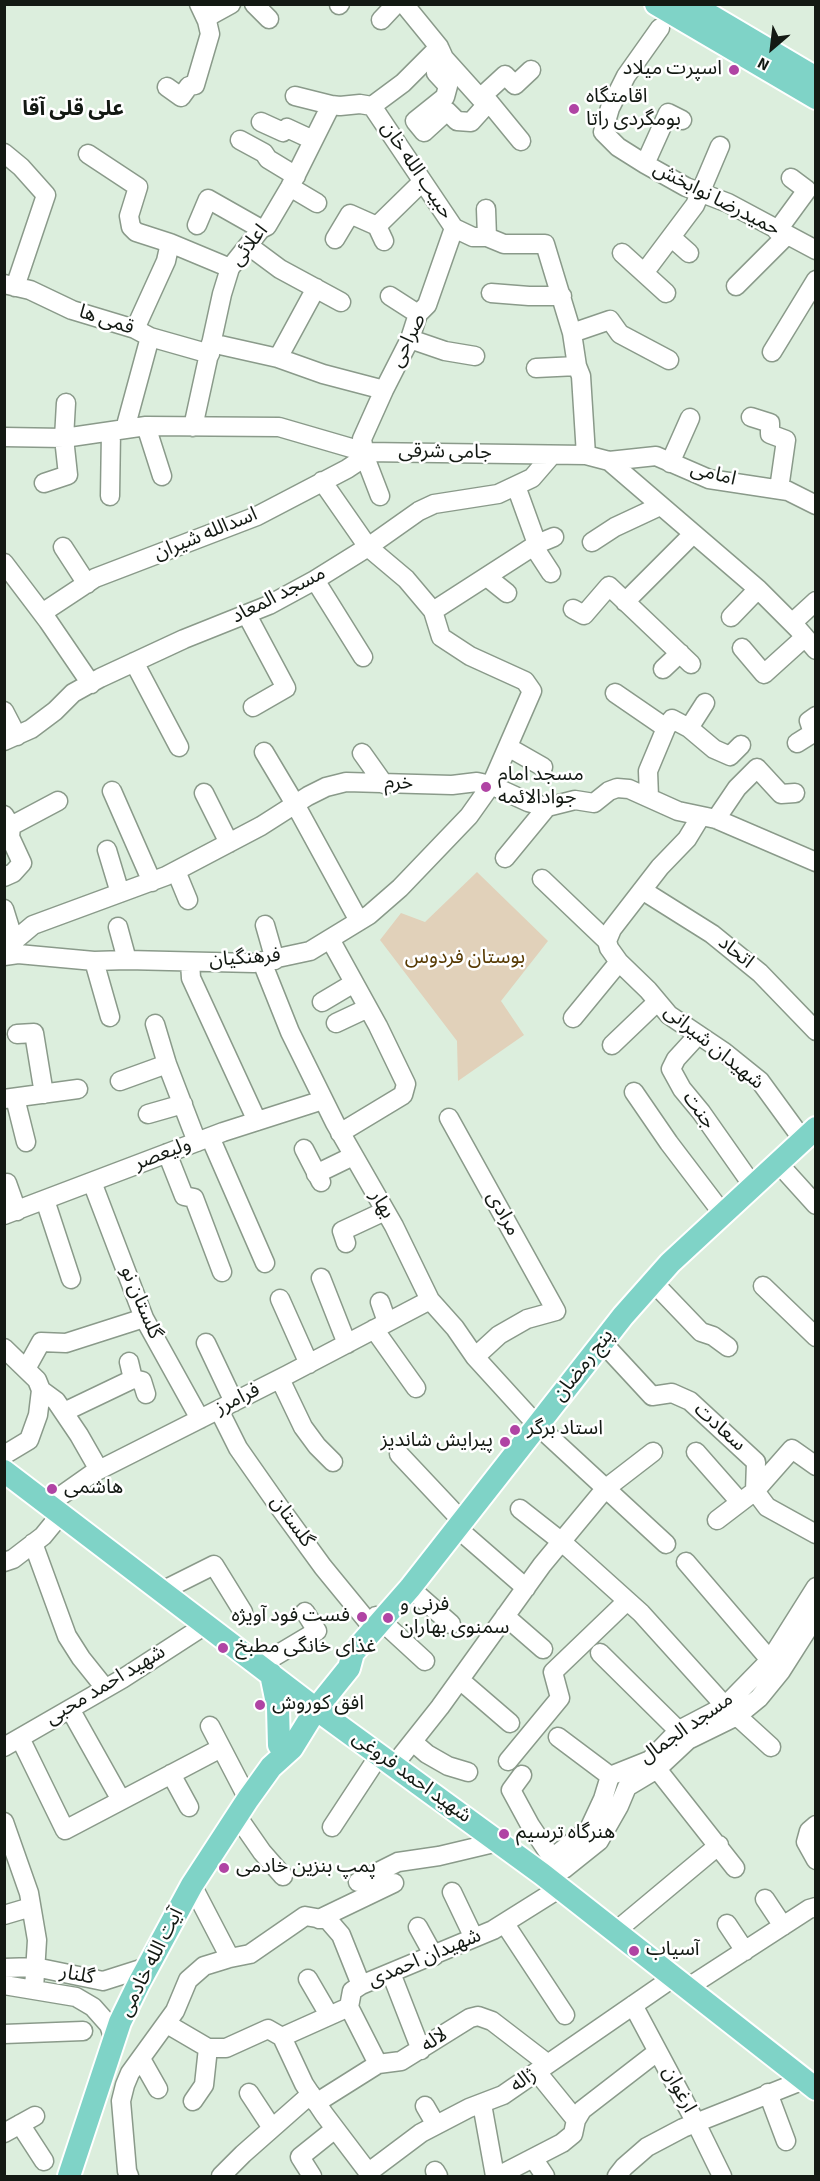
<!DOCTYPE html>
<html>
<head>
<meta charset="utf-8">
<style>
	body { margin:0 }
	#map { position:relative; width:820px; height:2181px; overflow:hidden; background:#dceedd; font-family:"Source Sans 3",sans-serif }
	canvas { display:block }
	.frame { position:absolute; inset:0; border:6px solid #131913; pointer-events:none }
	.north { position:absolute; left:742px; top:18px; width:60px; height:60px; -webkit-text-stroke:4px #fff; paint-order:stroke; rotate:208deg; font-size:16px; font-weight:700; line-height:24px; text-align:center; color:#131913 }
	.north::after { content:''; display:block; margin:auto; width:21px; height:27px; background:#131913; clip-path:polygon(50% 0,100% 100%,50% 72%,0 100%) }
</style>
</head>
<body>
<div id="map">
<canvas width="820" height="2181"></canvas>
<div class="frame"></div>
<div class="north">N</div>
</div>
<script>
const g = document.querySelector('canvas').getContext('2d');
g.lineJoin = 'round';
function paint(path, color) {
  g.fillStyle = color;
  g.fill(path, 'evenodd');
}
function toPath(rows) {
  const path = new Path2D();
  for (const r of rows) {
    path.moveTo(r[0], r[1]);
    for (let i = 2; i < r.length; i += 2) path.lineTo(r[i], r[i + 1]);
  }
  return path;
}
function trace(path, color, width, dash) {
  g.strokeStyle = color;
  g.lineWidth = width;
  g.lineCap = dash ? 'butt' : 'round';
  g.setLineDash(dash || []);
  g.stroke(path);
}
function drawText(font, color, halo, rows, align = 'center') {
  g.font = font + ' "Source Sans 3","Noto Sans Arabic",sans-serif';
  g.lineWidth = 5;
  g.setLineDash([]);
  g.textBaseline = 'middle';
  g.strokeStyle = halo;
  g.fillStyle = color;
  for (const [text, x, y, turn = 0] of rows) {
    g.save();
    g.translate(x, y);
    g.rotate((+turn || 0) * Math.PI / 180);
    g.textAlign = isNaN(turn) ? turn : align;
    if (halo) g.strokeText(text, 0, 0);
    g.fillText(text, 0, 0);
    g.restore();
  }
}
const green = toPath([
	[477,872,548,941,501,1001,524,1035,458,1081,457,1041,380,940,401,913,425,922]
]);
const minor = toPath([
	[254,4,269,19],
	[404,4,439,47,444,58,480,98,489,102,521,141],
	[339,5,340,4],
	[381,20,396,4],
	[207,21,211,15,231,4],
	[660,28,626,76,610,108,603,132,618,147,645,164,686,187,728,203,816,250],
	[439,47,436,73,448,86,445,97,415,121,424,132,447,111,457,121,471,122,489,102],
	[167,87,181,97,189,86,195,85,210,34,207,21,199,4],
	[295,96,331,105],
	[480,98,505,75,515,85,531,70],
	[372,106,403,83,439,47],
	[261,122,283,132,287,128,313,140],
	[240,140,264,153,268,159,296,176],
	[4,153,21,167,46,195,15,287],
	[88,154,138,187,129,216,131,227,136,232,170,243,230,268],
	[645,164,668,113,682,120],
	[290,187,317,203],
	[486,209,487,237],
	[197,225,208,199,261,229],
	[777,231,807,190,791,178],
	[671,237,689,253],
	[335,239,350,214,377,226],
	[384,241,377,226,422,182],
	[249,246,280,269,341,302],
	[622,253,666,293],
	[644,273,695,205,720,146],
	[4,284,30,290,72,310,135,329,150,337,210,354],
	[736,286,786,236],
	[491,293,529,296,562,296],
	[390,296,418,314],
	[135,329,166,261,170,243],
	[572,333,610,320,620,334,669,360],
	[410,339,445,351,475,356],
	[211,343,278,358,323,374,384,390],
	[772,352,816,280],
	[278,358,316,288],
	[536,368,577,366],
	[751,417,770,423,770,434,786,440,779,489],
	[146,426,162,476],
	[193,427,222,294,230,268,261,229,267,226,290,187,331,105,340,106,360,104,372,106,454,228,473,237,487,237,504,244,545,244,572,333,577,366,581,376,586,455],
	[125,429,150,337],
	[4,437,64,438,146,426,279,427,365,452,586,455,609,461,758,589,798,629,816,650],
	[365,457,380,496],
	[609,461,656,456,709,479,788,491,816,505],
	[670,463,690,418],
	[44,483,68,475,64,438,66,403],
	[516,486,537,544,536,550,551,573],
	[110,496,111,432],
	[592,542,615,527,660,506],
	[63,547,87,584],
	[4,563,48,621,91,684],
	[487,577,507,593],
	[315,580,363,657],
	[625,602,693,534],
	[573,609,584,615,609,586,691,664],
	[433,611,537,544,554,537],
	[42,613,95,578,257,516,347,469,365,457,362,439,384,390,410,339,418,314,427,305,454,228],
	[247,615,286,688,253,707],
	[731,617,758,589],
	[792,623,816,601],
	[742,648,764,674,805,637],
	[134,662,179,747],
	[663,669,680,653],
	[615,693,666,728,648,771,649,797],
	[4,711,17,736],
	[666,728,672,719,689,728,714,749,730,756,741,745],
	[689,728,705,703],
	[4,741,31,729,55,711,73,693,100,678,184,639,269,605,315,580,368,547,419,511,434,504,498,494,532,478,551,456],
	[797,743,813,733,809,721,816,716],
	[508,747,543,767],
	[264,752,295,804,359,921],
	[362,753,384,784],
	[112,791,152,882],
	[204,793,229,843],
	[4,815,11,826,10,837,22,863,13,873,4,877],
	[701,816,687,839,660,867,612,929,607,941,609,948,619,962,648,990,669,1015,724,1052,760,1081,803,1140],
	[716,819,737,788,757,768,781,794,795,793],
	[11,826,58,801],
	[107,850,120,893],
	[505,858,547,807],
	[176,871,188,900],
	[542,879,607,941],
	[642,890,712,934,760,973,816,1031],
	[4,909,14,941],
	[265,925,275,960],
	[118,927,127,960],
	[330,939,378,1026,406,1084,403,1095,340,1133],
	[4,956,18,954,94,961,127,960,254,963,310,951,369,915,400,888,469,816,491,785,532,691,525,681,470,656,441,637,433,611,406,579,368,547,322,481],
	[4,956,14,941,33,925,166,876,261,826,308,796,326,787,346,782,452,785,477,782,491,785,528,802,547,807,575,800,594,803,609,791,617,788,629,789,678,811,716,819,816,862],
	[94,961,110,1017],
	[190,962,191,978,257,1121],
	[262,962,290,1032,335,1123,394,1226,430,1300,455,1328,475,1357,537,1425,666,1544],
	[322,1002,354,983],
	[573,1018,619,962],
	[336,1023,368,1008],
	[155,1024,167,1064,197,1142],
	[17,1034,34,1033,44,1094],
	[698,1035,676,1059,671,1069,682,1089,701,1112,753,1186],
	[612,1045,657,1002],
	[120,1081,167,1064],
	[634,1092,669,1143,723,1214],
	[15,1098,26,1142],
	[4,1099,78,1089],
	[148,1114,183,1104],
	[449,1118,556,1311,527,1319,499,1335,475,1357],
	[210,1137,265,1263],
	[304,1149,321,1182],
	[167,1153,184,1196,194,1198,222,1272],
	[778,1163,816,1205],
	[316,1174,353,1156],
	[92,1182,144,1318,200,1419],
	[7,1183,17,1211],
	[45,1200,71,1279],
	[4,1215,223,1132,323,1100],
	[346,1243,342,1231,385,1211],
	[321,1278,347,1344],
	[653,1282,701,1332,713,1336,728,1347],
	[763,1286,816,1337],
	[280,1299,309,1364],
	[380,1302,387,1322],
	[374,1329,416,1388],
	[602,1342,652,1396,672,1393,690,1401,756,1462,755,1491],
	[206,1343,234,1402],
	[4,1348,37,1380,41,1390,38,1415,29,1440,4,1455],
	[129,1362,133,1379,142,1381,146,1394],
	[26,1369,41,1342,66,1343,144,1318],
	[280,1379,303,1427,317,1446,333,1462],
	[41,1390,56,1401,79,1435,99,1470],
	[219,1410,238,1448,280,1508,323,1567,373,1628],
	[64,1412,133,1379],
	[696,1452,740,1502],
	[399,1454,462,1521],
	[755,1491,767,1507,816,1534],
	[49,1504,93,1473,287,1375,430,1300],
	[520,1509,562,1542,641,1613,725,1706],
	[717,1520,755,1491,792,1449,816,1466],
	[457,1528,526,1588],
	[33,1543,67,1636,81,1658,105,1688],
	[4,1562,13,1559,43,1536,61,1514],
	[686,1562,770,1660],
	[410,1588,451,1624],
	[164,1590,214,1565,243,1612],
	[376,1616,425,1661],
	[505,1616,543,1649],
	[600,1653,687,1739],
	[260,1665,317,1631,305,1612],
	[460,1680,510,1723],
	[70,1709,121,1800],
	[737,1716,771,1747],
	[210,1726,248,1799],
	[558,1737,610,1776],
	[20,1738,65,1830,221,1748],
	[413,1742,427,1754,448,1766,468,1772],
	[4,1747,122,1679,207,1624],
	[508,1761,560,1698,553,1672,627,1601],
	[394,1765,440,1707,542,1565,605,1489,653,1452],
	[657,1769,735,1868],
	[171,1774,189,1807],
	[522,1775,511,1790,530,1825,552,1858],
	[237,1816,262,1852,283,1876],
	[4,1822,29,1893,37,1940,34,1989],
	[816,1825,809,1831,806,1842,816,1860],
	[332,1827,380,1754],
	[542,1874,552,1858,589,1829,603,1799,610,1776,650,1760,679,1730,725,1706,770,1660,816,1587],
	[542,1874,564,1869,599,1841,619,1806,627,1787,657,1769,688,1740,737,1716,759,1698,781,1671,816,1616],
	[358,1882,398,1862,439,1856,498,1842],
	[192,1885,230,1958],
	[452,1892,474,1938],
	[765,1899,783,1926],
	[4,1915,31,1907],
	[319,1919,394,1883],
	[505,1924,565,2015],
	[727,1924,745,1951],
	[418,1927,434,1956],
	[616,1931,719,1845],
	[4,1968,35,1967,103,1981,147,1967],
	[391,1973,421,2050],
	[308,1979,329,2015],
	[4,1985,76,1997,93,2007,109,2025,114,2040],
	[687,1988,809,1909,816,1907],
	[633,2005,696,2123,722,2176],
	[349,2007,378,2064],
	[167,2024,208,2048,226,2048,268,2029,282,2037],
	[4,2034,83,2031],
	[282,2037,349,2007,352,1991,361,1985,493,1930,560,1888],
	[282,2037,304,2084,324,2114,371,2176],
	[141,2059,158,2089],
	[537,2072,576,2120],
	[249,2093,272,2128],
	[768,2093,786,2141],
	[193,2101,204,2085,208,2048],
	[316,2103,378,2064,401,2061,470,2018,478,2016,492,2021,548,2064],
	[482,2104,495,2176],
	[425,2106,436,2125],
	[20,2124,44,2161],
	[4,2133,35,2116],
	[533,2158,545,2176],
	[435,2171,438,2176],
	[369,2172,421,2133,469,2108,503,2095,674,1977],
	[129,2176,127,2171,121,2101,125,2085,130,2073,175,2011,188,1980,204,1966,230,1958,250,1954,305,1916,328,1920,341,1935,361,1985],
	[221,2176,243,2154,311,2094],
	[312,2176,300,2157,335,2129],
	[498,2176,562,2143,573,2134,576,2120,582,2110,657,2052],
	[617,2176,624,2167,647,2147,683,2128,804,2080]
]);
const major = toPath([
	[656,4,816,98],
	[691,4,816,78],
	[4,1471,316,1709,542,1874,816,2089],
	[271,1674,278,1708,279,1745],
	[69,2176,120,2022,139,1983,192,1885,248,1799,271,1767,292,1748,316,1709,349,1668,353,1653,410,1588,623,1316,670,1263,816,1128]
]);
const markers = [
	[734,70,6,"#b044a4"],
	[574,109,6,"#b044a4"],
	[486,787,6,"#b044a4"],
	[515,1430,6,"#b044a4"],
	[505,1442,6,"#b044a4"],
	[52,1489,6,"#b044a4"],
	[362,1617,6,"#b044a4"],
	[388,1618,6,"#b044a4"],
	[223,1648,6,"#b044a4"],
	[260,1705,6,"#b044a4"],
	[504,1834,6,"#b044a4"],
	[224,1868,6,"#b044a4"],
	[634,1951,6,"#b044a4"]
];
const poiNames = [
	["اسپرت میلاد",722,70,"right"],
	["اقامتگاه",586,98],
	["بومگردی راتا",586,121],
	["مسجد امام",498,776],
	["جوادالائمه",498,799],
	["استاد برگر",527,1430],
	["پیرایش شاندیز",493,1442,"right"],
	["هاشمی",64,1489],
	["فرنی و",400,1606],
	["سمنوی بهاران",400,1629],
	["فست فود آویژه",350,1617,"right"],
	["غذای خانگی مطبخ",235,1648],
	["افق کوروش",272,1705],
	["هنرگاه ترسیم",516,1834],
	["پمپ بنزین خادمی",236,1868],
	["آسیاب",646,1951]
];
const streetNames = [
	["حبیب الله خان",416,171,56],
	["حمیدرضا نوابخش",716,200,27],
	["اعلائی",250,246,-51],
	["قمی ها",106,321,18],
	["صراحی",409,341,-64],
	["جامی شرقی",445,453,1],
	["امامی",713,475,14],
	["اسدالله شیران",206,535,-22],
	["مسجد المعاد",279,596,-27],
	["خرم",399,784,2],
	["اتحاد",735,953,39],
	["فرهنگیان",245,959,-4],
	["شهیدان شیرانی",713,1048,39],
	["جنت",698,1111,54],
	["ولیعصر",163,1155,-21],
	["بهار",381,1205,60],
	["مرادی",502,1214,61],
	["گلستان نو",140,1303,67],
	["پنج رمضان",584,1366,-52],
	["فرامرز",238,1400,-26],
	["سعادت",719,1428,42],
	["گلستان",291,1522,54],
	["شهید احمد محبی",106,1686,-31],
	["مسجد الجمال",687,1729,-35],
	["شهید احمد فروغی",411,1778,36],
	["شهیدان احمدی",425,1959,-23],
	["آیت الله خادمی",152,1963,-63],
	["گلنار",77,1976,11],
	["لاله",435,2041,-33],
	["ژاله",524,2081,-35],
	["ارغوان",678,2090,62]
];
const parkNames = [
	["بوستان فردوس",465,959]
];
const neighbourhoodNames = [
	["علی قلی آقا",73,110]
];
paint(green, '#e1d1ba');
trace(minor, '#8a9a8a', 21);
trace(major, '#fff', 26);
trace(minor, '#fff', 18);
trace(major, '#7fd3c7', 22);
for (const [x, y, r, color] of markers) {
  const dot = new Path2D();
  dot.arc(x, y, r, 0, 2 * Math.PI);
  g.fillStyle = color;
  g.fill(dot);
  trace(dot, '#fff', 2);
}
drawText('20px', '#131913', '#fff', poiNames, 'left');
drawText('20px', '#131913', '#fff', streetNames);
drawText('20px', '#583b04', '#fff', parkNames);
drawText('bold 21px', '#131913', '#fff', neighbourhoodNames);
</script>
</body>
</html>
